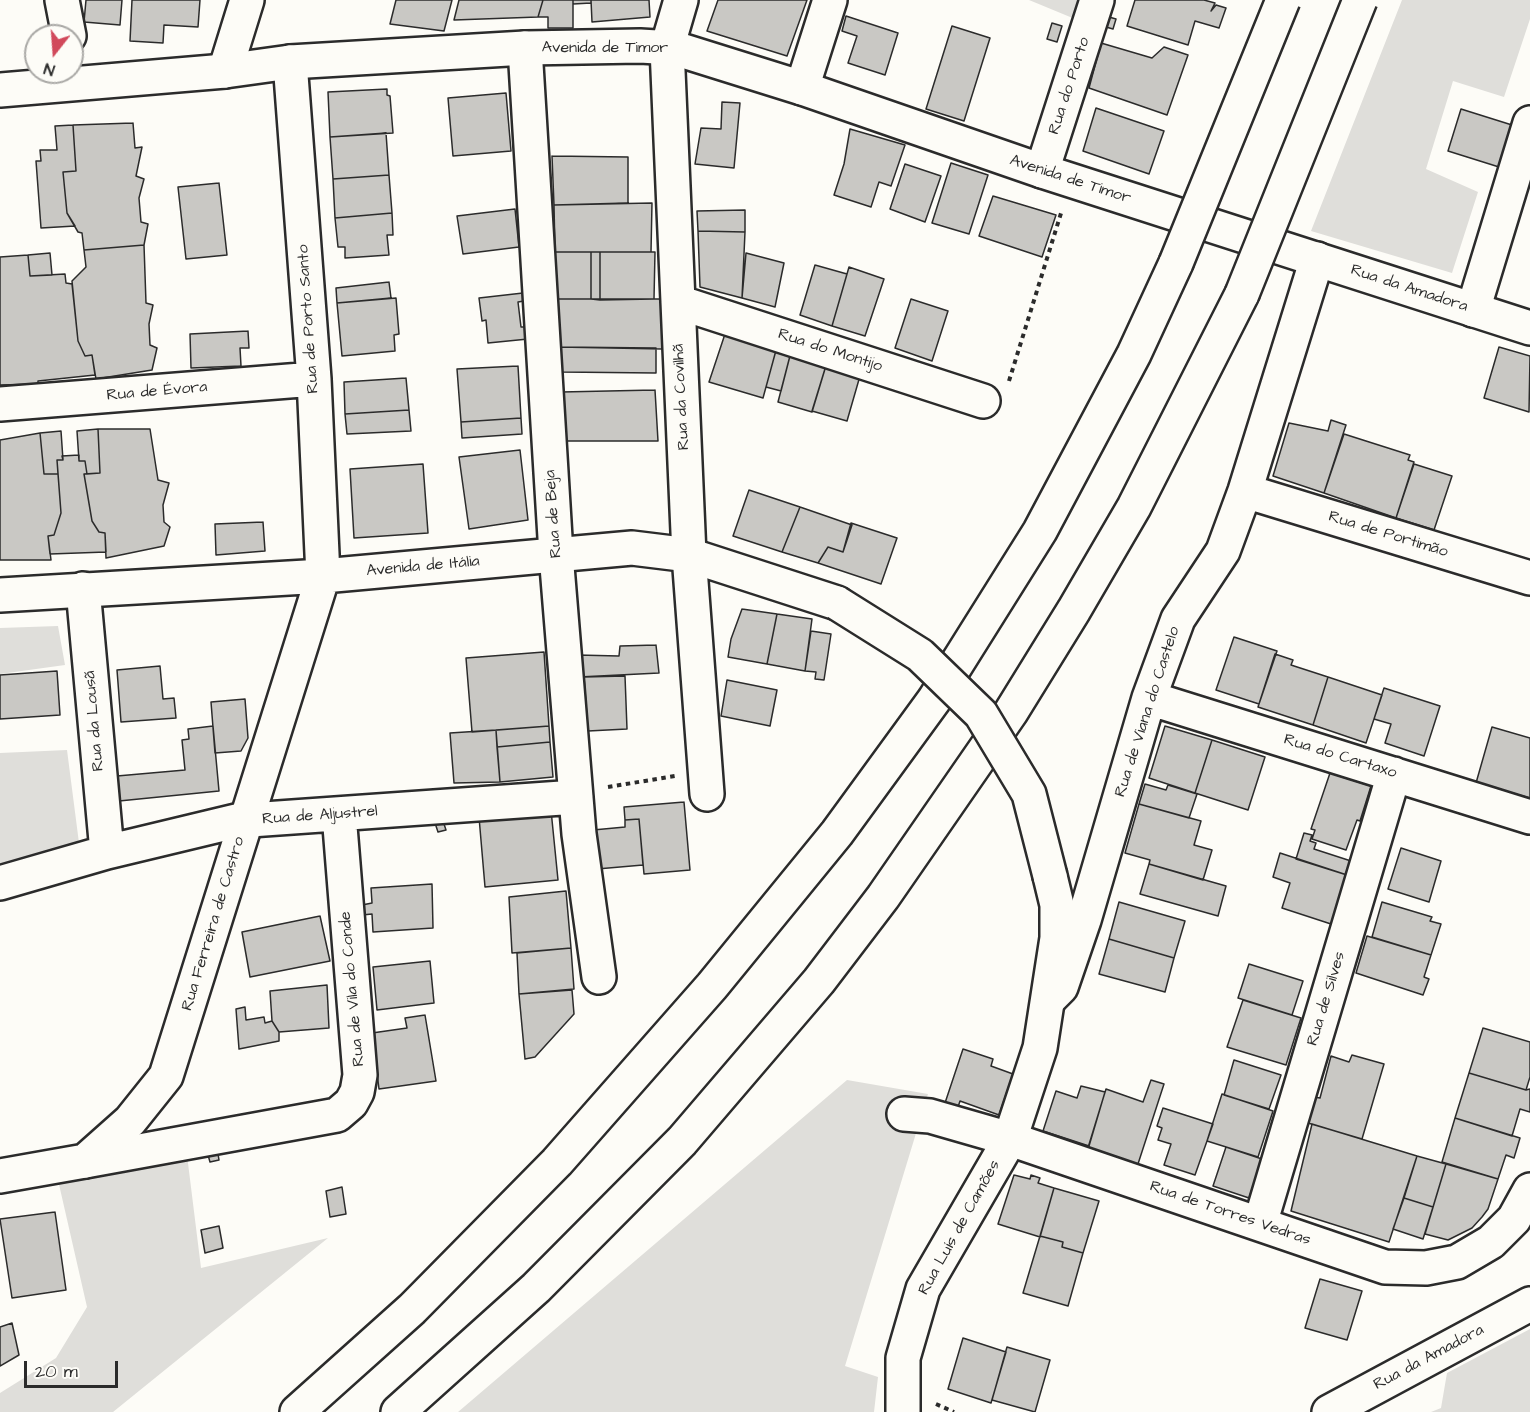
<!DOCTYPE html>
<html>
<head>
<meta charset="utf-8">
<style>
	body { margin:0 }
	#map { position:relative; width:1530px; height:1412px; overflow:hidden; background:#fdfcf7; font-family:"Architects Daughter",sans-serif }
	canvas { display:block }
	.north { position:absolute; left:24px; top:24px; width:60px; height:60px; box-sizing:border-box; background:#fdfcf7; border:2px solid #a9a8a5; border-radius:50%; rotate:197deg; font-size:16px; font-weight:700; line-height:24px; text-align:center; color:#2b2b2b }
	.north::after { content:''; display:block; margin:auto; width:21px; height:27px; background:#d1495b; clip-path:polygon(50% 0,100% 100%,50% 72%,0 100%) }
	.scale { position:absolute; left:24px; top:1361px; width:94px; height:27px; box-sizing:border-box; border:3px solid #2b2b2b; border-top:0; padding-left:8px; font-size:18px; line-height:21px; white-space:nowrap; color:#2b2b2b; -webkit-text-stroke:4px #fdfcf7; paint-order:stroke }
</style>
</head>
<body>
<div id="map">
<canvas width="1530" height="1412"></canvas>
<div class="north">N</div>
<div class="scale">20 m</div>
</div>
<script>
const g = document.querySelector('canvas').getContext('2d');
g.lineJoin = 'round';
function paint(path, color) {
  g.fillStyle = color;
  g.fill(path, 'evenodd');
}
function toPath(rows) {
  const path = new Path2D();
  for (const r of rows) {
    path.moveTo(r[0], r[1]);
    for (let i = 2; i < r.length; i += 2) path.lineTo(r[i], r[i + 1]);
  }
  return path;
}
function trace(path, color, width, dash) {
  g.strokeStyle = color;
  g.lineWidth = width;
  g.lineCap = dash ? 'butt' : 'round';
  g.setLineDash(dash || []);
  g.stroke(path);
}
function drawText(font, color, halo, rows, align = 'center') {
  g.font = font + ' "Architects Daughter",sans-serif';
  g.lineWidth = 4.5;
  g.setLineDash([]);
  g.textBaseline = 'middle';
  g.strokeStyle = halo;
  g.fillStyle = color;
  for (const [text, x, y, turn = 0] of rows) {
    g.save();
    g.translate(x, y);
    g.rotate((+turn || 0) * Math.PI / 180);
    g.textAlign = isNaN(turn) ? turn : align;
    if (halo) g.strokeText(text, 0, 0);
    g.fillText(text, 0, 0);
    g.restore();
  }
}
const green = toPath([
	[1029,0,1081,0,1075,19],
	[1402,0,1530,0,1530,19,1504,97,1453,81,1426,169,1478,192,1452,273,1311,231],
	[58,626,65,665,0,674,0,628],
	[67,750,79,843,0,865,0,753],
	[847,1080,928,1094,845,1366,878,1377,874,1412,458,1412],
	[187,1155,201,1268,328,1238,113,1412,0,1412,0,1393,56,1358,87,1307,58,1180],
	[1530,1329,1530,1412,1431,1412,1441,1408,1447,1373]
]);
const building = toPath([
	[86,0,122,0,120,25,84,22,86,0],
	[132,0,200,0,198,27,164,25,163,43,130,41,132,0],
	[396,0,452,0,444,31,390,24,396,0],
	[459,0,543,0,538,17,454,20,459,0],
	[543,0,573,0,573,28,548,28,548,17,538,17,543,0],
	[573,0,591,0,591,3,573,4,573,0],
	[591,0,649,0,650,17,592,22,591,0],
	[718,0,807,0,787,56,707,31,718,0],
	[1135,0,1204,0,1215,3,1211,11,1216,5,1226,8,1219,28,1195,21,1188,45,1127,26,1135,0],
	[846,16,898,33,885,75,848,63,857,36,842,31,846,16],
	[1109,17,1116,19,1113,29,1106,27,1109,17],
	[1052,23,1062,26,1057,42,1047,39,1052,23],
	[952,26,990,38,964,121,926,109,952,26],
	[1101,43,1152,58,1164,47,1188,55,1167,115,1089,88,1101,43],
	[387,89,387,95,390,96,393,133,330,137,328,92,387,89],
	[506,93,511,151,453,156,448,98,506,93],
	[722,102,740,103,734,168,695,164,701,128,721,129,722,102],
	[1096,108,1164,131,1149,174,1083,151,1096,108],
	[1461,109,1512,125,1499,167,1448,151,1461,109],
	[133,123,135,148,142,147,136,176,144,179,139,198,141,222,148,224,144,245,84,250,82,233,78,232,67,213,63,172,76,171,73,125,133,123],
	[73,125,76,171,63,172,67,213,75,226,41,228,36,161,41,161,40,150,57,150,55,126,73,125],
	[850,129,905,145,891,186,879,182,871,207,834,195,844,164,850,129],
	[386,133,389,175,333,179,330,137,386,133],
	[552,156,628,157,628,203,554,205,552,156],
	[951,163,988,175,969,234,932,223,951,163],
	[905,164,941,176,925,222,890,209,905,164],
	[389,175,392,213,335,218,333,179,389,175],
	[219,183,227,255,186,259,178,187,219,183],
	[993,196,1056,215,1042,257,979,236,993,196],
	[652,203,651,252,555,252,554,205,652,203],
	[515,209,519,247,463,254,457,216,515,209],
	[745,210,745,232,698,231,697,211,745,210],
	[392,213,393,235,387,235,389,255,345,258,345,247,338,247,335,218,392,213],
	[698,231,745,232,742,298,700,287,698,231],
	[144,245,146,303,153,305,149,324,150,345,157,348,152,370,96,379,92,355,85,356,78,341,72,281,86,267,84,250,144,245],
	[551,252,591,252,591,299,553,299,551,252],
	[591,252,600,252,600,300,591,299,591,252],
	[600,252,655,252,654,299,600,300,600,252],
	[50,253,52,275,30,276,28,255,50,253],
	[746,253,784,263,775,307,742,298,746,253],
	[28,255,30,276,65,274,66,283,72,284,78,341,85,356,92,355,95,375,38,381,38,384,0,385,0,257,28,255],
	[815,265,847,274,832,326,800,315,815,265],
	[849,267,884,279,865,336,832,326,849,267],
	[389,282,391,298,337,303,336,288,389,282],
	[523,293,524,301,518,302,521,327,527,327,528,339,488,343,486,320,482,321,479,298,523,293],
	[396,298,399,334,394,335,395,351,342,356,337,303,396,298],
	[553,299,663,299,663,349,558,347,553,299],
	[911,299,948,311,932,361,895,348,911,299],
	[727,328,778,343,763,398,709,382,727,328],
	[248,331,249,348,240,348,241,366,191,368,190,334,248,331],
	[778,343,792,348,781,391,766,387,778,343],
	[558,347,656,348,656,373,560,372,558,347],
	[1499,347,1530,356,1529,412,1484,398,1499,347],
	[792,348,828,359,812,412,778,402,792,348],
	[828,359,862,369,847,421,812,411,828,359],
	[518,366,521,418,461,422,457,369,518,366],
	[406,378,409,410,345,414,344,382,406,378],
	[655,390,658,441,562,441,561,392,655,390],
	[409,410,411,431,347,434,345,414,409,410],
	[521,418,522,434,462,438,461,422,521,418],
	[1331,420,1346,425,1324,493,1273,476,1289,423,1328,431,1331,420],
	[98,429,150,429,158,480,169,483,163,505,164,522,170,527,164,546,106,558,105,533,99,532,92,521,84,474,100,473,98,429],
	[98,429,100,473,87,474,85,461,79,461,77,431,98,429],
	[61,431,63,460,57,460,58,474,44,474,40,433,61,431],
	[40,433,44,474,58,474,61,513,54,535,48,536,51,560,0,560,0,440,40,433],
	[1344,434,1410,455,1408,460,1414,462,1396,518,1324,493,1344,434],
	[520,450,528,520,469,529,459,457,520,450],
	[79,455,79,461,85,461,87,474,84,474,92,521,99,532,105,533,106,552,50,554,48,536,54,535,61,513,57,460,63,460,62,456,79,455],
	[423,464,428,533,354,538,350,469,423,464],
	[1414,464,1452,476,1434,530,1396,518,1414,464],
	[749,490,800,507,782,552,733,536,749,490],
	[800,507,852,525,843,552,828,547,818,563,782,552,800,507],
	[263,522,265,551,216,555,215,524,263,522],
	[851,523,897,538,881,584,818,563,828,547,843,552,851,523],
	[742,609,777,614,767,664,728,657,731,639,742,609],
	[777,614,812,619,805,671,767,664,777,614],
	[811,631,831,634,824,680,815,679,816,672,805,671,811,631],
	[1234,637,1277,651,1259,704,1216,690,1234,637],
	[656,645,659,673,579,677,577,655,619,656,620,646,656,645],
	[544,652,549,726,472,732,466,658,544,652],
	[1275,654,1293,660,1291,665,1328,677,1313,725,1258,707,1275,654],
	[160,666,163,699,174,698,176,718,121,722,117,670,160,666],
	[57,671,60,715,0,719,0,675,57,671],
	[625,676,627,729,588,731,584,677,625,676],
	[1328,677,1382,695,1366,743,1313,725,1328,677],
	[727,680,777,690,770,726,721,716,727,680],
	[1384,688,1440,706,1424,756,1385,743,1391,724,1374,719,1384,688],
	[245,699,248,738,241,751,215,753,211,702,245,699],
	[213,726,219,791,119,801,117,776,185,770,182,740,189,739,188,729,213,726],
	[549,726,550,742,497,747,496,730,549,726],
	[1165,726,1212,740,1195,793,1149,778,1165,726],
	[1492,727,1530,738,1530,798,1476,783,1492,727],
	[496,730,500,782,454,783,450,733,496,730],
	[1212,740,1265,757,1248,810,1195,793,1212,740],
	[550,742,553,777,500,782,497,747,550,742],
	[1330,773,1371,786,1360,821,1357,820,1346,850,1312,839,1315,830,1311,829,1330,773],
	[1145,784,1166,790,1168,785,1197,794,1189,818,1139,804,1145,784],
	[684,802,690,870,644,874,639,819,625,820,624,807,684,802],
	[1139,804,1201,821,1194,845,1212,850,1203,880,1149,864,1150,860,1125,853,1139,804],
	[551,810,558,880,485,887,479,817,551,810],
	[639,819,643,865,597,869,593,830,625,827,625,820,639,819],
	[443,821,446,830,438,832,435,823,443,821],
	[1304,833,1312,835,1310,841,1316,843,1314,849,1351,861,1347,875,1296,859,1304,833],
	[1401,848,1441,861,1429,902,1388,889,1401,848],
	[1280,853,1347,875,1331,924,1282,908,1290,883,1273,877,1280,853],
	[1149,864,1226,886,1218,916,1140,894,1149,864],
	[432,884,433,928,373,932,372,914,362,915,362,905,372,903,371,888,432,884],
	[566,891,571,948,512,953,509,897,566,891],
	[1119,902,1185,921,1174,958,1109,939,1119,902],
	[1382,902,1432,917,1430,921,1441,924,1431,955,1372,937,1382,902],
	[320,916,330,961,250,977,242,932,320,916],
	[1367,936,1431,955,1424,977,1429,979,1423,995,1356,973,1367,936],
	[1109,939,1174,958,1165,992,1099,974,1109,939],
	[571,948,574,989,519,994,517,953,571,948],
	[430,961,434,1003,377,1010,373,967,430,961],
	[1249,964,1303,981,1292,1015,1238,998,1249,964],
	[327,985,329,1028,279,1032,272,1021,270,991,327,985],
	[572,990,574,1014,535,1057,525,1059,519,994,572,990],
	[1243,1000,1301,1018,1286,1065,1227,1047,1243,1000],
	[245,1007,246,1020,264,1017,265,1023,272,1021,279,1032,279,1041,239,1049,236,1009,245,1007],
	[425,1015,436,1081,379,1089,372,1033,407,1028,405,1018,425,1015],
	[1483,1028,1530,1042,1530,1077,1526,1090,1469,1073,1483,1028],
	[963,1049,993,1059,991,1066,1013,1074,999,1115,960,1101,958,1107,945,1103,963,1049],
	[1352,1055,1384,1064,1362,1139,1308,1123,1314,1097,1320,1098,1331,1056,1349,1062,1352,1055],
	[1234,1060,1281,1075,1269,1109,1224,1095,1234,1060],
	[1469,1073,1526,1090,1530,1089,1530,1112,1520,1109,1512,1136,1455,1118,1469,1073],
	[1151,1080,1164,1084,1137,1167,1087,1151,1106,1089,1143,1102,1151,1080],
	[1081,1086,1105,1092,1089,1146,1043,1131,1056,1091,1077,1098,1081,1086],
	[1222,1094,1273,1111,1258,1157,1207,1141,1222,1094],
	[1163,1108,1213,1124,1195,1175,1164,1165,1171,1144,1158,1140,1162,1128,1157,1126,1163,1108],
	[1455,1118,1520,1138,1514,1158,1506,1155,1498,1179,1442,1162,1455,1118],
	[1312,1124,1417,1156,1389,1242,1291,1211,1312,1124],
	[1226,1147,1262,1159,1249,1198,1213,1186,1226,1147],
	[218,1154,219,1160,210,1162,208,1155,218,1154],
	[1417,1156,1446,1164,1433,1207,1404,1198,1417,1156],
	[1446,1164,1498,1179,1488,1209,1482,1217,1472,1228,1448,1240,1425,1234,1446,1164],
	[1014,1175,1030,1179,1031,1175,1040,1178,1038,1183,1054,1188,1040,1237,998,1224,1014,1175],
	[342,1187,346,1214,330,1217,326,1191,342,1187],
	[1054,1188,1099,1201,1083,1253,1062,1247,1063,1242,1040,1236,1054,1188],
	[1404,1198,1433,1207,1423,1239,1393,1229,1404,1198],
	[55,1212,66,1290,12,1298,0,1219,55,1212],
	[219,1226,223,1248,205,1253,201,1230,219,1226],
	[1040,1236,1063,1242,1062,1247,1083,1253,1068,1306,1023,1293,1040,1236],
	[1320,1279,1362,1291,1347,1340,1305,1328,1320,1279],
	[12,1323,19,1355,0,1366,0,1327,12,1323],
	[963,1338,1006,1352,991,1403,948,1389,963,1338],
	[1007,1347,1050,1360,1035,1412,992,1400,1007,1347]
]);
const path = toPath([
	[1009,381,1062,210],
	[608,787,675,776],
	[936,1404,954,1412]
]);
const street = toPath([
	[62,0,69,36],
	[681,0,667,48,689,555,707,794],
	[525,48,556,554,579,834,599,977],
	[290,62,314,379,323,576],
	[225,71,247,0],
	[802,88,830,0],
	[1042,171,1097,0],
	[678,302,983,401],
	[1473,310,1530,123],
	[0,404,314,379],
	[1245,491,1530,578],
	[83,589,107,852],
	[1149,698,1530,817],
	[0,883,107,852,236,821,576,797],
	[1050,998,1061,987,1084,920,1149,698,1178,619,1223,551,1245,491,1317,259],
	[904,1114,930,1116,1010,1139,1385,1267,1426,1268,1457,1262,1491,1242,1514,1219,1530,1190],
	[85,1161,337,1115,351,1103,357,1092,360,1075,339,814],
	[1260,1224,1394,774]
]);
const secondary = toPath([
	[0,90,225,71,290,62,525,48,640,46,674,48,802,88,1042,171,1530,328],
	[0,595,323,576,632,548,689,555,837,603],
	[0,1176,85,1161,130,1121,166,1076,323,576],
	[903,1412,903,1358,923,1289,1010,1139,1040,1048,1057,938,1057,905,1050,876],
	[1329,1412,1530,1304]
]);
const highway = toPath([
	[297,1412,412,1309,557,1162,712,986,837,833,934,700,1040,531,1134,354,1176,263],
	[398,1412,536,1288,682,1141,819,981,883,897,1011,712,1074,610,1134,507,1242,294]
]);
const secondaryBridge = toPath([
	[837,603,920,655,981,714,1029,794,1050,876]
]);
const highwayBridge = toPath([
	[1176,263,1283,0],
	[1242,294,1360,0]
]);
const streetNames = [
	["Avenida de Timor",605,49],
	["Rua do Porto",1070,86,-72],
	["Avenida de Timor",1070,180,18],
	["Rua da Amadora",1409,289,18],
	["Rua de Porto Santo",309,319,-94],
	["Rua do Montijo",830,351,18],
	["Rua de Évora",157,392,-5],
	["Rua da Covilhã",682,397,-93],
	["Rua de Beja",554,514,-94],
	["Rua de Portimão",1388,535,17],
	["Avenida de Itália",423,567,-5],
	["Rua de Viana do Castelo",1148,712,-72],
	["Rua da Lousã",95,721,-95],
	["Rua do Cartaxo",1340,757,17],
	["Rua de Aljustrel",320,816,-4],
	["Rua Ferreira de Castro",214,924,-73],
	["Rua de Vila do Conde",353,989,-95],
	["Rua de Silves",1327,999,-73],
	["Rua de Torres Vedras",1230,1214,19],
	["Rua Luís de Camões",960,1228,-61],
	["Rua da Amadora",1429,1358,-28]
];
paint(green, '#dfdeda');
paint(building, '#c9c8c4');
trace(building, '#2b2b2b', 1.5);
trace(street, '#2b2b2b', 38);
trace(secondary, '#2b2b2b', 38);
trace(highway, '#2b2b2b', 38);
trace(path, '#2b2b2b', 4, [4.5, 4.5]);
trace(street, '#fdfcf7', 33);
trace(secondary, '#fdfcf7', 33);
trace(highway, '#fdfcf7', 33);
trace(secondaryBridge, '#2b2b2b', 38, []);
trace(highwayBridge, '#2b2b2b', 38, []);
trace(secondaryBridge, '#fdfcf7', 33);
trace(highwayBridge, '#fdfcf7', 33);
drawText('16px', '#2b2b2b', '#fdfcf7', streetNames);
</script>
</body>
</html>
